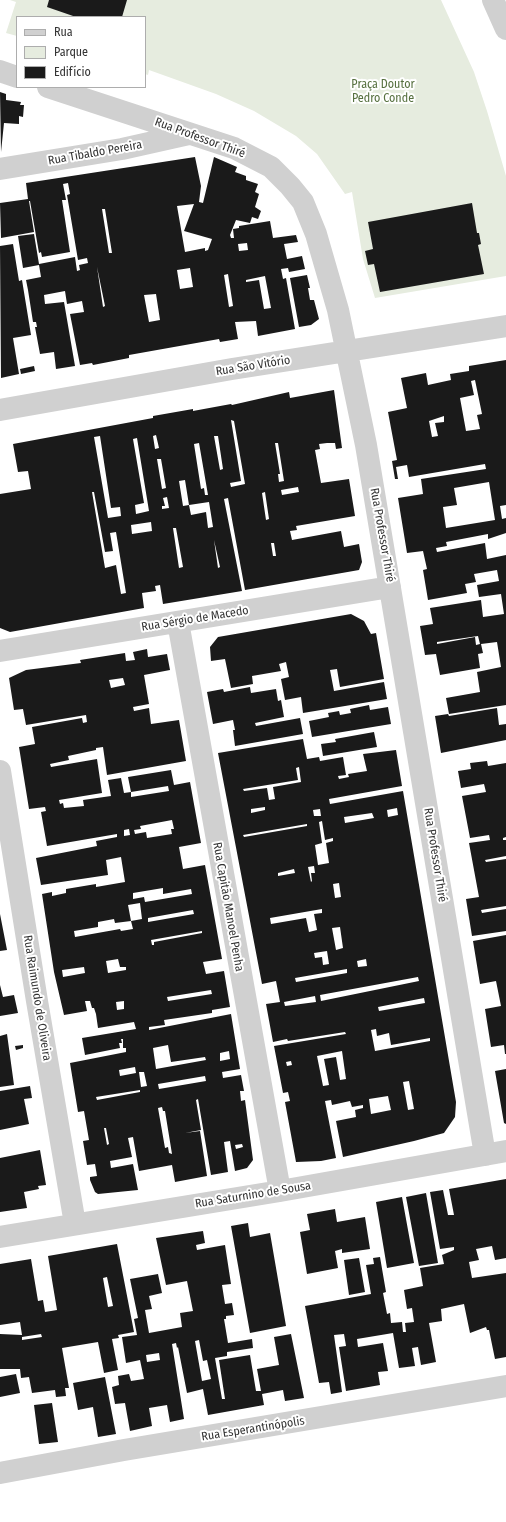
<!DOCTYPE html>
<html>
<head>
<meta charset="utf-8">
<style>
	body { margin:0 }
	#map { position:relative; width:506px; height:1522px; overflow:hidden; background:#fff; font-family:"Fira Sans Condensed",sans-serif }
	canvas { display:block }
	.legend { position:absolute; left:16px; top:16px; width:130px; height:72px; box-sizing:border-box; background:#fff; border:1px solid #adadad; margin:0; padding:5px 7px; list-style:none; font-size:12px; color:#333 }
	.legend li { display:flex; align-items:center; gap:8px; height:20px }
	.legend b { width:20px; border:1px solid #adadad }
</style>
</head>
<body>
<div id="map">
<canvas width="506" height="1522"></canvas>
<ul class="legend">
<li><b style="height:5px;background:#d0d0d0"></b>Rua</li>
<li><b style="height:11px;background:#e6ecdf"></b>Parque</li>
<li><b style="height:11px;background:#1a1a1a"></b>Edifício</li>
</ul>
</div>
<script>
const g = document.querySelector('canvas').getContext('2d');
g.lineJoin = 'round';
function paint(path, color) {
  g.fillStyle = color;
  g.fill(path, 'evenodd');
}
function toPath(rows) {
  const path = new Path2D();
  for (const r of rows) {
    path.moveTo(r[0], r[1]);
    for (let i = 2; i < r.length; i += 2) path.lineTo(r[i], r[i + 1]);
  }
  return path;
}
function trace(path, color, width, dash) {
  g.strokeStyle = color;
  g.lineWidth = width;
  g.lineCap = dash ? 'butt' : 'round';
  g.setLineDash(dash || []);
  g.stroke(path);
}
function drawText(font, color, halo, rows, align = 'center') {
  g.font = font + ' "Fira Sans Condensed",sans-serif';
  g.lineWidth = 4;
  g.setLineDash([]);
  g.textBaseline = 'middle';
  g.strokeStyle = halo;
  g.fillStyle = color;
  for (const [text, x, y, turn = 0] of rows) {
    g.save();
    g.translate(x, y);
    g.rotate((+turn || 0) * Math.PI / 180);
    g.textAlign = isNaN(turn) ? turn : align;
    if (halo) g.strokeText(text, 0, 0);
    g.fillText(text, 0, 0);
    g.restore();
  }
}
const green = toPath([
	[10,0,441,0,474,72,487,111,506,176,506,276,375,298,363,259,352,192,345,194,317,154,296,136,254,111,216,94,149,70,148,75,145,74,145,17,17,17,17,36,6,33,16,2]
]);
const building = toPath([
	[49,0,127,0,122,17,76,17,47,7],
	[0,92,6,94,6,100,21,102,20,105,24,105,23,117,19,116,19,124,4,123,1,152],
	[195,157,201,186,199,202,203,203,214,157,237,167,235,172,246,176,246,180,258,184,255,192,259,194,255,207,261,211,258,219,252,217,250,223,236,220,230,235,231,238,234,238,233,229,239,228,239,226,270,221,273,238,296,235,298,242,284,244,287,259,302,256,305,269,289,272,288,268,281,269,283,279,286,278,295,329,258,336,256,321,235,322,238,339,220,342,219,339,202,342,129,355,129,358,93,365,92,363,80,365,70,314,84,312,82,301,67,304,65,291,44,295,45,304,64,302,75,366,56,369,54,352,40,354,35,327,37,327,36,322,33,322,28,290,26,280,41,277,39,265,23,268,18,236,34,234,39,264,75,257,77,271,80,270,79,265,88,263,87,258,78,260,67,195,70,194,68,183,63,184,66,200,62,200,70,252,42,257,41,252,39,253,30,201,29,201,34,232,1,238,0,203,28,199,26,183],
	[194,204,184,231,212,239,208,250,205,251,205,248,185,252,177,206],
	[102,209,105,209,112,253,109,253],
	[247,243,248,250,239,251,238,244],
	[97,267,105,306,103,307],
	[190,268,193,287,180,289,177,270],
	[228,274,233,306,229,307,224,275],
	[265,276,271,308,264,309,259,280,246,282,246,280],
	[156,294,160,320,149,322,144,295],
	[472,203,477,233,479,233,481,244,478,245,484,274,380,292,374,264,368,265,365,251,373,249,368,222],
	[13,244,19,281,22,280,31,335,13,338,19,374,1,378,0,246],
	[307,275,310,288,308,288,310,300,314,300,319,319,311,325,299,327,290,278],
	[506,360,506,505,500,506,502,519,506,518,506,533,488,539,488,534,446,542,447,546,436,548,437,552,485,543,487,559,506,555,506,705,449,714,446,698,480,692,477,672,501,667,497,642,481,644,483,653,478,654,480,668,440,675,436,654,425,655,420,626,433,624,430,608,481,600,483,617,504,614,501,594,479,597,477,585,499,581,497,570,474,574,476,582,465,584,467,593,428,600,423,570,427,569,423,551,407,553,398,498,423,494,421,479,486,469,485,464,409,477,407,465,396,467,398,479,395,479,392,461,397,460,388,412,407,408,401,378,426,373,428,385,451,380,450,374,469,371,469,366],
	[475,380,482,414,477,415,480,429,466,431,460,398,474,395,471,381],
	[444,416,444,422,435,423,438,436,432,437,429,421],
	[489,482,495,520,446,528,443,507,457,505,454,488],
	[478,636,480,644,476,645,475,637,437,644,437,642],
	[34,366,35,371,21,374,20,369],
	[334,390,342,448,336,449,335,443,327,443,319,444,320,449,315,450,321,483,349,479,355,516,296,526,297,530,290,531,292,540,341,531,344,547,359,544,362,562,359,570,245,590,228,498,224,499,242,591,163,604,160,585,155,586,156,591,142,593,144,608,10,632,0,628,0,494,31,489,28,471,18,472,13,444,153,418,153,416,193,409,193,411,231,404,232,405,289,392,290,398],
	[231,420,234,421,245,484,231,487,230,483,241,481],
	[156,435,159,448,155,449,153,436],
	[100,436,111,508,120,507,121,516,108,518,94,437],
	[214,436,218,436,223,469,220,470],
	[137,438,149,511,136,514,135,505,144,503,133,439],
	[199,443,208,495,205,495,204,488,201,489,194,444],
	[275,443,278,443,284,481,279,482,278,474,280,474],
	[157,459,161,459,166,488,162,489],
	[185,480,189,505,183,506,179,481],
	[298,487,299,492,282,495,281,490],
	[92,492,94,492,105,552,113,551,110,533,116,532,126,593,121,594,116,565,105,568],
	[265,492,269,519,266,520,262,493],
	[167,497,169,508,162,509,162,506,165,506,163,498],
	[209,502,213,527,208,528,206,512,191,515,189,505],
	[151,522,152,531,132,534,131,525],
	[173,528,176,528,183,567,179,568],
	[214,540,220,567,218,568],
	[271,543,274,543,276,556,273,556],
	[351,614,364,621,371,634,376,633,384,679,340,687,337,669,330,670,334,691,384,682,387,699,303,713,301,697,285,700,281,679,289,677,286,662,279,664,281,671,252,676,253,684,231,688,225,659,211,661,210,647,218,637],
	[147,649,148,657,167,654,170,670,144,675,149,704,133,707,134,711,149,708,151,724,179,720,186,761,107,775,103,747,96,748,96,750,68,756,69,760,50,764,51,767,97,759,102,793,59,800,60,804,63,803,64,808,84,806,83,800,111,796,108,780,121,778,124,793,131,792,131,797,169,791,168,786,131,792,128,777,171,770,174,785,190,782,201,843,179,847,183,869,205,865,222,959,203,962,206,974,224,971,230,1007,212,1010,212,1013,164,1020,165,1025,149,1027,149,1030,231,1014,240,1069,222,1072,223,1078,241,1075,244,1091,240,1091,241,1101,245,1100,253,1160,247,1168,235,1171,230,1141,224,1142,228,1172,211,1175,198,1099,196,1100,201,1130,185,1133,200,1131,207,1176,175,1182,172,1165,139,1171,133,1137,128,1138,132,1157,110,1161,111,1168,133,1164,138,1190,98,1194,95,1192,90,1180,90,1177,97,1176,95,1164,87,1165,83,1141,89,1140,84,1111,78,1112,70,1063,126,1052,126,1048,123,1048,123,1039,121,1039,122,1043,119,1043,120,1048,85,1055,82,1038,136,1029,134,1022,98,1028,96,1014,94,1008,92,1008,90,1001,85,1001,87,1011,64,1015,54,972,42,894,52,892,52,896,66,893,66,889,96,884,96,887,125,882,121,857,106,860,108,875,41,885,36,858,97,846,96,841,117,837,117,834,47,846,41,812,46,811,45,807,29,809,19,747,35,744,32,727,82,718,83,723,87,722,86,715,26,725,23,709,14,710,9,678,26,670,81,663,80,660,125,653,126,661,135,660,133,652],
	[123,678,125,685,111,688,109,680],
	[172,820,174,829,171,829,172,834,147,838,146,832,135,834,134,830,141,829,140,826],
	[129,829,130,835,124,836,124,830],
	[163,888,163,894,191,889,192,894,145,902,144,897,133,899,133,893],
	[140,903,142,919,131,921,133,929,121,931,120,929,75,937,74,931,98,927,98,922,114,919,115,923,131,921,128,905],
	[193,910,194,914,148,922,148,918],
	[202,931,202,933,154,942,154,945,152,945,151,940],
	[118,959,120,967,126,967,126,970,108,973,106,961],
	[84,967,85,973,63,977,62,970],
	[211,990,212,994,168,1001,167,997],
	[124,1001,124,1009,117,1010,116,1002],
	[168,1045,171,1062,205,1057,206,1060,156,1069,153,1048],
	[229,1051,230,1059,220,1061,220,1053],
	[135,1067,136,1073,120,1076,119,1070],
	[139,1072,144,1072,147,1086,141,1087],
	[205,1076,206,1081,159,1089,158,1084],
	[140,1090,140,1092,97,1100,96,1097],
	[162,1107,163,1111,165,1111,172,1154,169,1153,168,1147,165,1148,158,1108],
	[104,1128,106,1128,109,1144,107,1145],
	[242,1144,243,1147,236,1149,235,1145],
	[250,687,251,693,276,689,278,701,281,700,284,717,255,723,256,726,300,718,303,734,235,746,233,730,235,730,233,720,213,724,207,692,223,689,224,692],
	[369,705,370,710,388,707,391,724,312,737,309,721,329,717,328,713,339,711,340,715,351,713,350,709],
	[497,708,499,725,506,724,506,740,441,753,435,716,448,714,449,716],
	[374,732,377,747,323,756,321,744,336,742,335,739],
	[303,739,307,759,319,757,320,761,343,757,346,775,338,776,339,779,349,777,348,774,367,771,363,754,396,750,402,786,329,799,330,804,403,791,456,1102,455,1117,444,1133,414,1141,343,1157,336,1121,356,1117,355,1110,363,1108,363,1105,352,1107,350,1101,332,1105,331,1100,325,1101,336,1158,321,1161,296,1162,285,1102,290,1101,288,1092,283,1093,274,1046,346,1034,345,1032,288,1041,287,1039,273,1042,266,1004,280,1002,276,981,262,984,218,753],
	[299,767,301,782,273,787,275,799,269,800,267,788,244,791,243,789,298,780,296,768],
	[265,807,265,810,251,813,251,809],
	[397,808,398,815,388,817,387,810],
	[320,809,321,816,314,816,313,810],
	[372,813,374,818,345,823,344,817],
	[322,821,325,840,333,838,333,841,326,843,329,863,318,865,315,845,322,843,319,822],
	[307,824,307,826,244,837,243,835],
	[314,866,315,873,311,873,312,881,311,882,308,867],
	[294,869,295,873,278,876,278,873],
	[339,883,341,897,335,898,333,884],
	[322,909,322,913,314,914,317,930,309,932,306,918,271,924,270,918],
	[340,927,343,948,336,950,332,928],
	[327,951,329,964,323,965,322,957,315,958,314,953],
	[366,959,367,966,358,967,357,961],
	[347,969,347,973,296,982,295,978],
	[418,977,419,981,321,1001,320,995],
	[315,996,316,1002,285,1006,284,1002],
	[424,998,425,1003,379,1011,378,1007],
	[376,1029,377,1036,389,1033,391,1045,430,1038,430,1041,375,1051,371,1030],
	[342,1051,346,1079,340,1080,336,1057,324,1059,329,1085,323,1086,317,1056],
	[291,1061,292,1065,287,1066,286,1062],
	[409,1081,414,1109,408,1110,403,1082],
	[388,1096,391,1110,371,1114,369,1099],
	[487,761,488,766,506,763,506,837,503,838,503,840,506,840,506,856,485,860,486,862,506,859,506,906,481,910,482,913,506,909,506,931,472,936,466,899,479,897,469,843,490,840,489,835,470,838,462,796,486,792,484,784,461,788,458,771,471,769,470,763],
	[0,914,7,950,0,951],
	[506,935,506,1054,505,1054,504,1045,491,1047,485,1009,501,1006,496,981,480,984,473,941],
	[0,985,3,997,14,995,18,1013,0,1016],
	[7,1034,14,1085,0,1087,0,1036],
	[23,1045,23,1048,16,1050,15,1046],
	[506,1069,506,1124,504,1123,495,1071],
	[30,1086,32,1098,24,1099,29,1124,0,1130,0,1091],
	[40,1150,46,1185,38,1186,39,1189,24,1192,27,1208,0,1212,0,1158],
	[506,1179,506,1258,495,1260,492,1246,476,1249,479,1260,469,1262,472,1278,506,1273,506,1357,495,1359,489,1330,487,1330,486,1327,470,1333,464,1304,441,1309,442,1321,429,1323,436,1362,421,1365,418,1347,412,1348,415,1366,399,1368,393,1333,357,1339,358,1347,383,1343,388,1371,378,1372,380,1385,346,1391,339,1347,346,1346,344,1334,334,1335,342,1392,331,1394,329,1382,319,1383,305,1306,371,1294,366,1265,374,1264,373,1258,380,1257,386,1292,383,1293,387,1314,390,1313,391,1323,402,1322,403,1332,406,1332,405,1323,414,1322,412,1308,407,1309,404,1290,423,1286,420,1268,444,1264,442,1255,454,1250,454,1247,440,1249,430,1192,443,1190,448,1215,454,1215,449,1189],
	[426,1193,438,1263,419,1266,406,1197],
	[402,1197,414,1263,387,1268,376,1202],
	[335,1209,337,1222,365,1217,370,1249,342,1253,342,1249,335,1251,338,1268,307,1274,300,1232,310,1230,307,1214],
	[248,1223,250,1237,270,1233,286,1326,250,1333,231,1226],
	[203,1231,205,1243,196,1245,197,1250,225,1245,231,1284,222,1285,225,1304,232,1303,234,1315,226,1316,226,1319,224,1319,228,1343,252,1339,253,1348,227,1352,227,1356,215,1358,222,1399,225,1399,219,1360,250,1355,256,1391,261,1391,257,1369,279,1365,274,1337,291,1334,304,1398,285,1401,283,1390,262,1394,264,1405,208,1415,203,1389,187,1393,178,1347,177,1348,176,1343,172,1344,184,1419,170,1422,167,1405,149,1408,152,1426,130,1431,125,1403,115,1404,112,1387,119,1385,118,1376,129,1374,131,1381,144,1379,140,1360,126,1363,122,1337,137,1335,134,1319,138,1318,130,1279,158,1274,162,1293,149,1296,152,1309,145,1310,149,1333,182,1327,180,1313,193,1311,187,1281,166,1285,156,1238],
	[199,1340,203,1361,207,1360,211,1379,202,1381,195,1341],
	[159,1353,160,1360,147,1362,146,1355],
	[117,1244,134,1332,118,1335,119,1338,112,1339,118,1370,104,1373,98,1342,62,1348,69,1388,65,1388,66,1396,56,1397,55,1390,32,1393,29,1377,21,1378,20,1369,0,1369,0,1334,22,1335,20,1322,0,1325,0,1264,31,1259,38,1301,43,1300,45,1312,57,1310,48,1256],
	[107,1277,113,1306,108,1307,103,1278],
	[41,1334,42,1337,22,1340,22,1337],
	[359,1258,365,1292,349,1295,344,1260],
	[16,1374,20,1393,0,1397,0,1377],
	[105,1377,116,1434,98,1437,93,1407,78,1410,73,1383],
	[52,1403,58,1442,39,1444,34,1405]
]);
const minor = toPath([
	[493,0,506,29],
	[0,71,17,77],
	[48,87,234,148,271,167,290,186,303,202,316,234,338,310,366,445,485,1155],
	[0,169,122,149,189,134],
	[0,410,232,369,506,326],
	[178,622,280,1191],
	[0,651,390,587],
	[0,771,37,1001,75,1224],
	[0,1237,280,1191,506,1151],
	[0,1473,124,1450,506,1386]
]);
const parkNames = [
	["Praça Doutor",383,85],
	["Pedro Conde",383,99]
];
const streetNames = [
	["Rua Professor Thiré",200,138,20],
	["Rua Tibaldo Pereira",95,153,-10],
	["Rua São Vitório",253,366,-9],
	["Rua Professor Thiré",382,535,80],
	["Rua Sérgio de Macedo",195,619,-9],
	["Rua Professor Thiré",435,855,81],
	["Rua Capitão Manoel Penha",228,907,80],
	["Rua Raimundo de Oliveira",37,998,81],
	["Rua Saturnino de Sousa",253,1195,-9],
	["Rua Esperantinópolis",253,1429,-9]
];
paint(green, '#e6ecdf');
paint(building, '#1a1a1a');
trace(minor, '#d0d0d0', 22);
drawText('12px', '#56703f', '#fff', parkNames);
drawText('12px', '#333', '#fff', streetNames);
</script>
</body>
</html>
